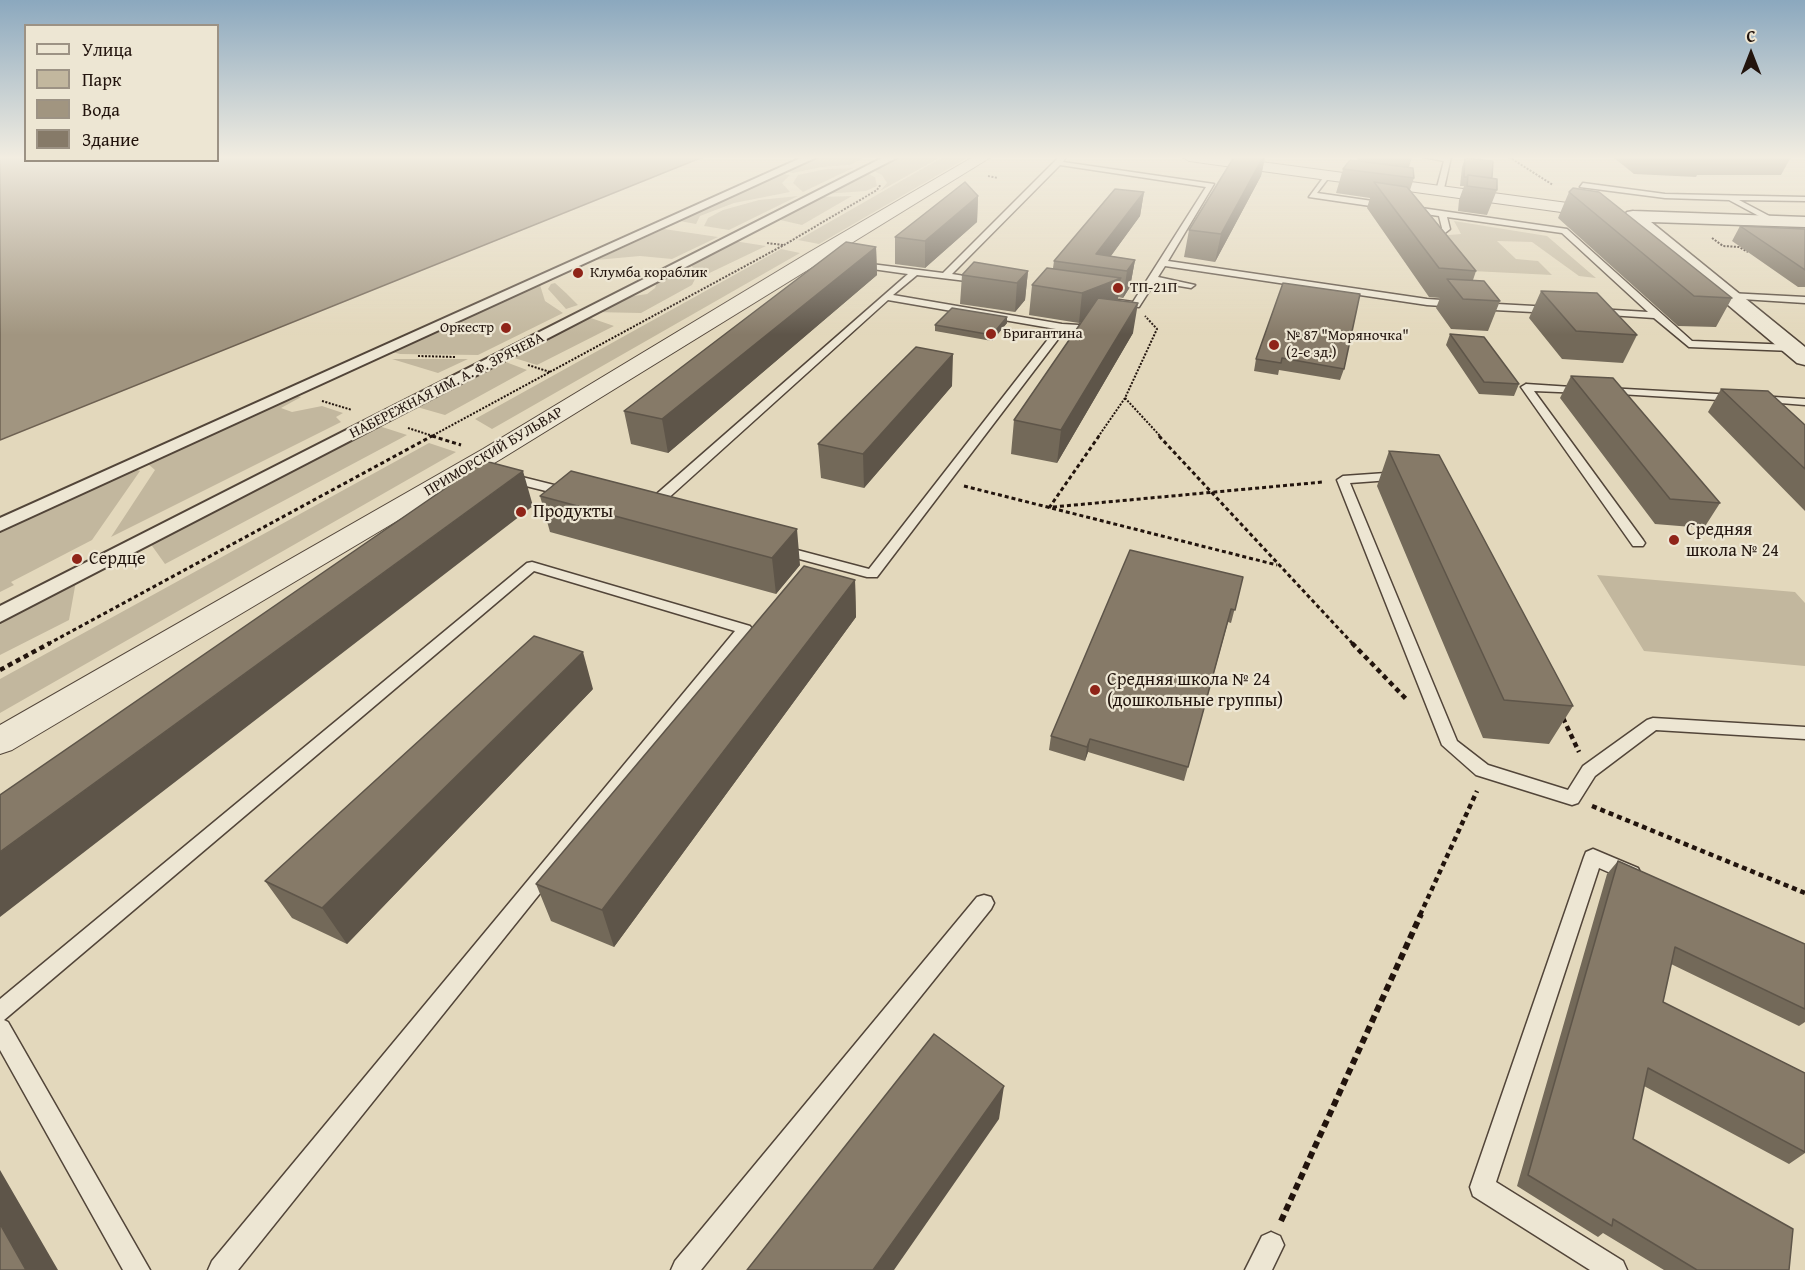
<!DOCTYPE html>
<html>
<head>
<meta charset="utf-8">
<style>
	body { margin:0 }
	#map { position:relative; width:1805px; height:1270px; overflow:hidden; background:#e3d8bc; font-family:"Gentium Book Plus",serif }
	canvas { display:block }
	.legend { position:absolute; left:24px; top:24px; width:195px; height:138px; box-sizing:border-box; background:#ede6d3; border:2px solid #9c9284; margin:0; padding:8px 10px; list-style:none; font-size:18px; color:#22140d }
	.legend li { display:flex; align-items:center; gap:12px; height:30px }
	.legend b { width:30px; border:2px solid #9c9284 }
	.north { position:absolute; left:1721px; top:24px; width:60px; height:60px; -webkit-text-stroke:4px #ede6d3; paint-order:stroke; rotate:0deg; font-size:16px; font-weight:700; line-height:24px; text-align:center; color:#22140d }
	.north::after { content:''; display:block; margin:auto; width:21px; height:27px; background:#22140d; clip-path:polygon(50% 0,100% 100%,50% 72%,0 100%) }
</style>
</head>
<body>
<div id="map">
<canvas width="1805" height="1270"></canvas>
<ul class="legend">
<li><b style="height:8px;background:#ede6d3"></b>Улица</li>
<li><b style="height:16px;background:#c2b79e"></b>Парк</li>
<li><b style="height:16px;background:#a19580"></b>Вода</li>
<li><b style="height:16px;background:#867a68"></b>Здание</li>
</ul>
<div class="north">С</div>
</div>
<script>
const g = document.querySelector('canvas').getContext('2d');
g.lineJoin = 'round';
function paint(path, color) {
  g.fillStyle = color;
  g.fill(path, 'evenodd');
}
function toPath(rows) {
  const path = new Path2D();
  for (const r of rows) {
    path.moveTo(r[0], r[1]);
    for (let i = 2; i < r.length; i += 2) path.lineTo(r[i], r[i + 1]);
  }
  return path;
}
function trace(path, color, width, dash) {
  g.strokeStyle = color;
  g.lineWidth = width;
  g.lineCap = dash ? 'butt' : 'round';
  g.setLineDash(dash || []);
  g.stroke(path);
}
function drawText(font, color, halo, rows, align = 'center') {
  g.font = font + ' "Gentium Book Plus",serif';
  g.lineWidth = 4.5;
  g.setLineDash([]);
  g.textBaseline = 'middle';
  g.strokeStyle = halo;
  g.fillStyle = color;
  for (const [text, x, y, turn = 0] of rows) {
    g.save();
    g.translate(x, y);
    g.rotate((+turn || 0) * Math.PI / 180);
    g.textAlign = isNaN(turn) ? turn : align;
    if (halo) g.strokeText(text, 0, 0);
    g.fillText(text, 0, 0);
    g.restore();
  }
}
const green = toPath([
	[816,157,865,157,850,165,822,167,793,173,786,171],
	[897,157,941,157,880,191,887,183,882,175,872,170],
	[943,157,969,157,819,244,798,240],
	[853,168,803,192,793,183,798,175,826,169],
	[867,173,875,177,877,186,866,191,824,194],
	[781,174,790,175,782,183,790,192,734,203,700,216,696,224,674,220,761,180,768,181],
	[798,196,729,230,704,226,708,218,723,210,759,200],
	[852,196,802,225,776,219,818,197],
	[1454,221,1547,236,1596,278,1579,276,1532,242,1497,241,1516,259,1538,261,1552,275,1472,271,1436,236,1461,234],
	[664,229,718,237,672,259,640,256,596,260],
	[734,241,766,246,699,278,690,263],
	[781,249,800,253,492,429,475,419],
	[679,268,695,279,692,285,641,313,593,312,621,298,647,294,655,288,658,279],
	[555,283,566,293,578,305,566,309,548,289,551,284],
	[540,285,545,301,563,313,478,355,400,354,392,352],
	[588,317,614,326,537,365,511,357],
	[392,359,468,359,438,373],
	[503,361,527,370,445,415,417,407],
	[297,396,301,397,281,408,292,412,322,406,343,413,336,417,341,422,111,537,155,470,148,464],
	[379,426,407,435,165,564,150,543],
	[429,443,456,452,0,713,0,679],
	[130,467,140,471,92,540,11,582,14,585,0,592,0,525],
	[1597,575,1795,592,1805,603,1805,666,1644,651],
	[76,581,69,620,0,655,0,619]
]);
const water = toPath([
	[0,157,25,157,26,160,218,160,218,157,703,157,0,440,0,157]
]);
const pathFar3 = toPath([
	[1509,157,1553,185],
	[988,176,998,178],
	[1712,238,1723,246,1739,247,1748,252],
	[767,243,783,245],
	[418,356,456,357],
	[528,365,550,372],
	[1125,398,1161,437],
	[322,401,352,410],
	[408,428,436,437],
	[430,437,784,245,877,190,881,184],
	[1098,437,1125,398,1157,329,1145,316]
]);
const pathFar2 = toPath([
	[432,436,461,445],
	[1159,436,1353,644],
	[964,486,1277,565],
	[1053,507,1323,482],
	[1049,508,1099,436],
	[48,644,432,436]
]);
const pathFar1 = toPath([
	[1352,643,1408,701],
	[0,670,50,643],
	[1563,718,1579,752],
	[1592,806,1805,893],
	[1420,915,1477,791]
]);
const path = toPath([
	[1281,1221,1421,914]
]);
const service = toPath([
	[1059,157,1066,157,1063,162,1214,184,1168,261,1427,299,1457,301,1462,304,1457,307,1427,305,1165,266,1158,277,1195,285,1191,288,1155,282,1139,307,1116,305,1114,303,1119,300,1133,302,1206,187,1060,165,952,274,983,279,983,283,917,275,893,295,1062,324,1079,325,1095,319,1100,322,1080,331,1065,330,877,577,867,577,777,553,775,550,782,546,869,569,1056,329,888,300,654,511,644,511,643,508,644,505,908,274,858,267,855,266,855,262,943,273,1059,157],
	[1423,157,1451,157,1443,193,1436,191,1444,161,1423,157],
	[1326,174,1330,176,1317,193,1567,229,1692,341,1793,345,1798,348,1793,351,1689,347,1654,318,1594,314,1594,310,1597,309,1648,312,1562,233,1447,217,1450,229,1441,236,1448,245,1441,247,1432,236,1442,228,1439,216,1309,197,1326,174],
	[1583,183,1665,194,1805,197,1805,201,1739,200,1775,219,1776,221,1772,223,1729,200,1665,198,1580,187,1583,183],
	[1480,292,1486,292,1497,304,1552,307,1557,310,1552,313,1494,310,1480,296,1480,292],
	[1729,293,1805,297,1805,303,1726,298,1726,294,1729,293],
	[1526,384,1587,388,1588,390,1583,393,1534,391,1643,540,1645,543,1643,546,1633,546,1521,387,1526,384],
	[1607,388,1735,395,1740,398,1735,401,1603,393,1603,389,1607,388],
	[1759,396,1805,399,1805,405,1755,401,1755,397,1759,396],
	[1400,472,1406,476,1404,479,1350,483,1457,741,1488,765,1568,790,1583,766,1647,720,1653,718,1805,727,1805,739,1656,730,1595,776,1578,803,1572,805,1476,775,1442,745,1337,480,1343,476,1400,472],
	[506,473,574,490,576,493,570,497,502,480,500,477,506,473],
	[532,562,750,626,752,629,238,1270,208,1270,212,1261,735,631,534,571,4,1020,8,1022,150,1270,123,1270,0,1050,0,999,527,563,532,562],
	[1593,849,1638,868,1641,874,1638,880,1631,882,1599,868,1496,1182,1623,1261,1627,1270,1590,1270,1473,1196,1470,1187,1584,857,1586,852,1593,849],
	[984,895,991,897,994,903,991,909,701,1270,671,1270,675,1261,977,897,984,895],
	[1271,1232,1280,1236,1284,1245,1272,1270,1245,1270,1262,1236,1271,1232]
]);
const pedestrian = toPath([
	[803,157,817,157,0,531,0,518,803,157],
	[884,157,898,157,0,622,0,606,884,157]
]);
const minor = toPath([
	[973,157,991,157,501,459,12,750,0,754,0,725,483,449,808,253,973,157],
	[1182,157,1224,157,1605,208,1613,213,1605,218,1189,161,1182,157]
]);
const tertiary = toPath([
	[1633,211,1805,217,1805,227,1651,222,1805,347,1805,365,1797,363,1627,220,1624,216,1627,212,1633,211]
]);
const wall = toPath([
	[1234,157,1265,157,1261,176,1215,262,1184,257,1189,230],
	[1358,157,1412,157,1409,167,1414,178,1410,190,1476,271,1473,280,1500,301,1488,331,1451,329,1436,308,1440,298,1429,297,1367,208,1370,198,1336,193,1343,169,1357,161],
	[1613,157,1791,157,1781,175,1697,175,1696,177,1634,174],
	[1465,158,1492,178,1497,190,1487,215,1458,211,1459,200,1464,186,1460,186,1462,167],
	[1144,192,1140,216,1111,256,1135,260,1130,287,1123,298,1118,297,1118,300,1133,333,1057,463,1011,454,1014,420,1082,321,1079,323,1029,315,1032,285,1053,268,1054,261],
	[1569,192,1732,298,1716,327,1678,326,1558,218],
	[978,196,977,222,925,268,895,264,895,237],
	[1740,226,1805,229,1805,287,1798,287,1732,241],
	[876,247,877,275,668,453,631,444,624,411],
	[1028,271,1025,300,1015,312,960,304,962,275],
	[1541,291,1637,335,1623,363,1562,359,1529,318],
	[1360,294,1344,369,1340,380,1279,370,1278,375,1254,371,1256,359],
	[1007,323,992,341,935,331,935,325],
	[1450,334,1519,384,1514,396,1479,394,1446,345],
	[1571,376,1720,503,1704,528,1655,524,1560,398],
	[952,386,864,488,821,478,818,444],
	[1721,389,1805,425,1805,511,1708,412],
	[1389,451,1573,706,1549,744,1483,738,1377,486],
	[540,496,800,565,776,594,550,532],
	[1243,577,1231,623,1228,622,1184,781,1088,752,1085,761,1049,750,1051,736],
	[855,580,856,617,614,947,551,921,536,884],
	[593,689,347,944,292,918,265,881],
	[1618,861,1805,944,1805,1022,1799,1026,1671,964,1663,1002,1805,1073,1805,1153,1789,1164,1644,1086,1633,1139,1789,1270,1664,1270,1603,1233,1598,1237,1517,1186,1607,874]
]);
const shadedWall = toPath([
	[1263,157,1265,157,1261,176,1215,262,1221,234],
	[1144,192,1140,216,1102,268,1096,254],
	[978,196,977,222,925,268,925,241],
	[876,247,877,275,668,453,662,419],
	[1135,260,1130,287,1123,298,1127,271],
	[1028,271,1025,300,1015,312,1017,283],
	[1121,278,1117,307,1079,323,1082,293],
	[1138,303,1133,333,1057,463,1061,430],
	[1007,317,1007,323,992,341,992,335],
	[953,354,952,386,864,488,863,454],
	[523,471,533,506,0,917,0,852],
	[797,529,800,565,776,594,772,558],
	[855,580,856,617,614,947,602,910],
	[583,652,593,689,347,944,322,908],
	[1090,739,1088,752,1085,761,1087,747],
	[1004,1086,999,1119,894,1270,873,1270],
	[0,1170,58,1270,26,1270,0,1224]
]);
const building = toPath([
	[1234,157,1263,157,1221,234,1189,230,1234,157],
	[1465,158,1493,161,1492,178,1468,175,1467,177,1464,177,1465,158],
	[1350,160,1413,168,1414,178,1343,169,1350,160],
	[1468,175,1497,179,1497,190,1467,186,1468,175],
	[965,182,978,196,925,241,895,237,965,182],
	[1374,182,1407,187,1476,271,1439,268,1374,182],
	[1573,188,1599,192,1732,298,1694,296,1569,192,1573,188],
	[1115,189,1144,192,1096,254,1135,260,1127,271,1054,261,1115,189],
	[1740,226,1805,229,1805,270,1740,226],
	[846,242,876,247,662,419,624,411,846,242],
	[974,262,1028,271,1017,283,962,275,974,262],
	[1047,268,1121,278,1082,293,1032,285,1047,268],
	[1447,279,1484,281,1500,301,1463,299,1447,279],
	[1283,283,1360,294,1344,369,1282,358,1281,363,1256,359,1283,283],
	[1541,291,1597,293,1637,335,1576,331,1541,291],
	[1098,298,1138,303,1061,430,1014,420,1098,298],
	[952,308,1007,317,992,335,935,325,952,308],
	[1450,334,1484,337,1519,384,1484,382,1450,334],
	[916,347,953,354,863,454,818,444,916,347],
	[1571,376,1613,378,1720,503,1670,499,1571,376],
	[1721,389,1768,391,1805,425,1805,469,1721,389],
	[1389,451,1439,455,1573,706,1504,700,1389,451],
	[485,461,523,471,0,852,0,795,485,461],
	[571,471,797,529,772,558,540,496,571,471],
	[1130,550,1243,577,1235,610,1231,609,1188,767,1090,739,1087,747,1051,736,1130,550],
	[804,566,855,580,602,910,536,884,804,566],
	[534,636,583,652,322,908,265,881,534,636],
	[1618,861,1805,944,1805,1009,1675,947,1663,1002,1805,1073,1805,1152,1648,1068,1633,1139,1793,1229,1789,1270,1697,1270,1613,1219,1612,1226,1528,1175,1618,861],
	[934,1034,1004,1086,873,1270,747,1270,934,1034],
	[0,1224,26,1270,0,1270,0,1224]
]);
const markers = [
	[578,273,6,"#8f2418"],
	[1118,288,6,"#8f2418"],
	[506,328,6,"#8f2418"],
	[991,334,6,"#8f2418"],
	[1274,345,6,"#8f2418"],
	[521,512,6,"#8f2418"],
	[1674,540,6,"#8f2418"],
	[77,559,6,"#8f2418"],
	[1095,690,6,"#8f2418"]
];
const farPoinames = [
	["Клумба кораблик",590,273],
	["ТП-21П",1130,288],
	["Оркестр",494,328,"right"],
	["Бригантина",1003,334],
	["№ 87 \"Моряночка\"",1286,336],
	["(2-е зд.)",1286,353]
];
const farStreetnames = [
	["НАБЕРЕЖНАЯ ИМ. А. Ф. ЗРЯЧЕВА",447,386,-27],
	["ПРИМОРСКИЙ БУЛЬВАР",494,452,-31]
];
const poiNames = [
	["Продукты",533,512],
	["Средняя",1686,530],
	["школа № 24",1686,551],
	["Сердце",89,559],
	["Средняя школа № 24",1107,680],
	["(дошкольные группы)",1107,701]
];
paint(green, '#c2b79e');
paint(water, '#a19580');
trace(water, '#6e6152', 1.5);
trace(service, '#524539', 3);
trace(pedestrian, '#524539', 4);
trace(minor, '#524539', 2);
trace(tertiary, '#524539', 3);
trace(pathFar3, '#22140d', 2, [2, 1.5]);
trace(pathFar2, '#22140d', 3, [4, 3]);
trace(pathFar1, '#22140d', 4.5, [5, 4]);
trace(path, '#22140d', 6, [7, 4.5]);
paint(service, '#ede6d3');
paint(pedestrian, '#ede6d3');
paint(minor, '#ede6d3');
paint(tertiary, '#ede6d3');
paint(wall, '#736959');
paint(shadedWall, '#5e5549');
paint(building, '#867a68');
trace(building, '#5e5549', 1.5);
const sky = g.createLinearGradient(0, 0, 0, 335);
sky.addColorStop(0, '#8ba8be');
sky.addColorStop(0.47, '#f2ede1');
sky.addColorStop(1, '#f2ede100');
g.fillStyle = sky;
g.fillRect(0, 0, 1805, 335);
for (const [x, y, r, color] of markers) {
  const dot = new Path2D();
  dot.arc(x, y, r, 0, 2 * Math.PI);
  g.fillStyle = color;
  g.fill(dot);
  trace(dot, '#ede6d3', 2);
}
drawText('15px', '#22140d', '#ede6d3', farPoinames, 'left');
drawText('15px', '#22140d', '#ede6d3', farStreetnames);
drawText('18px', '#22140d', '#ede6d3', poiNames, 'left');
</script>
</body>
</html>
